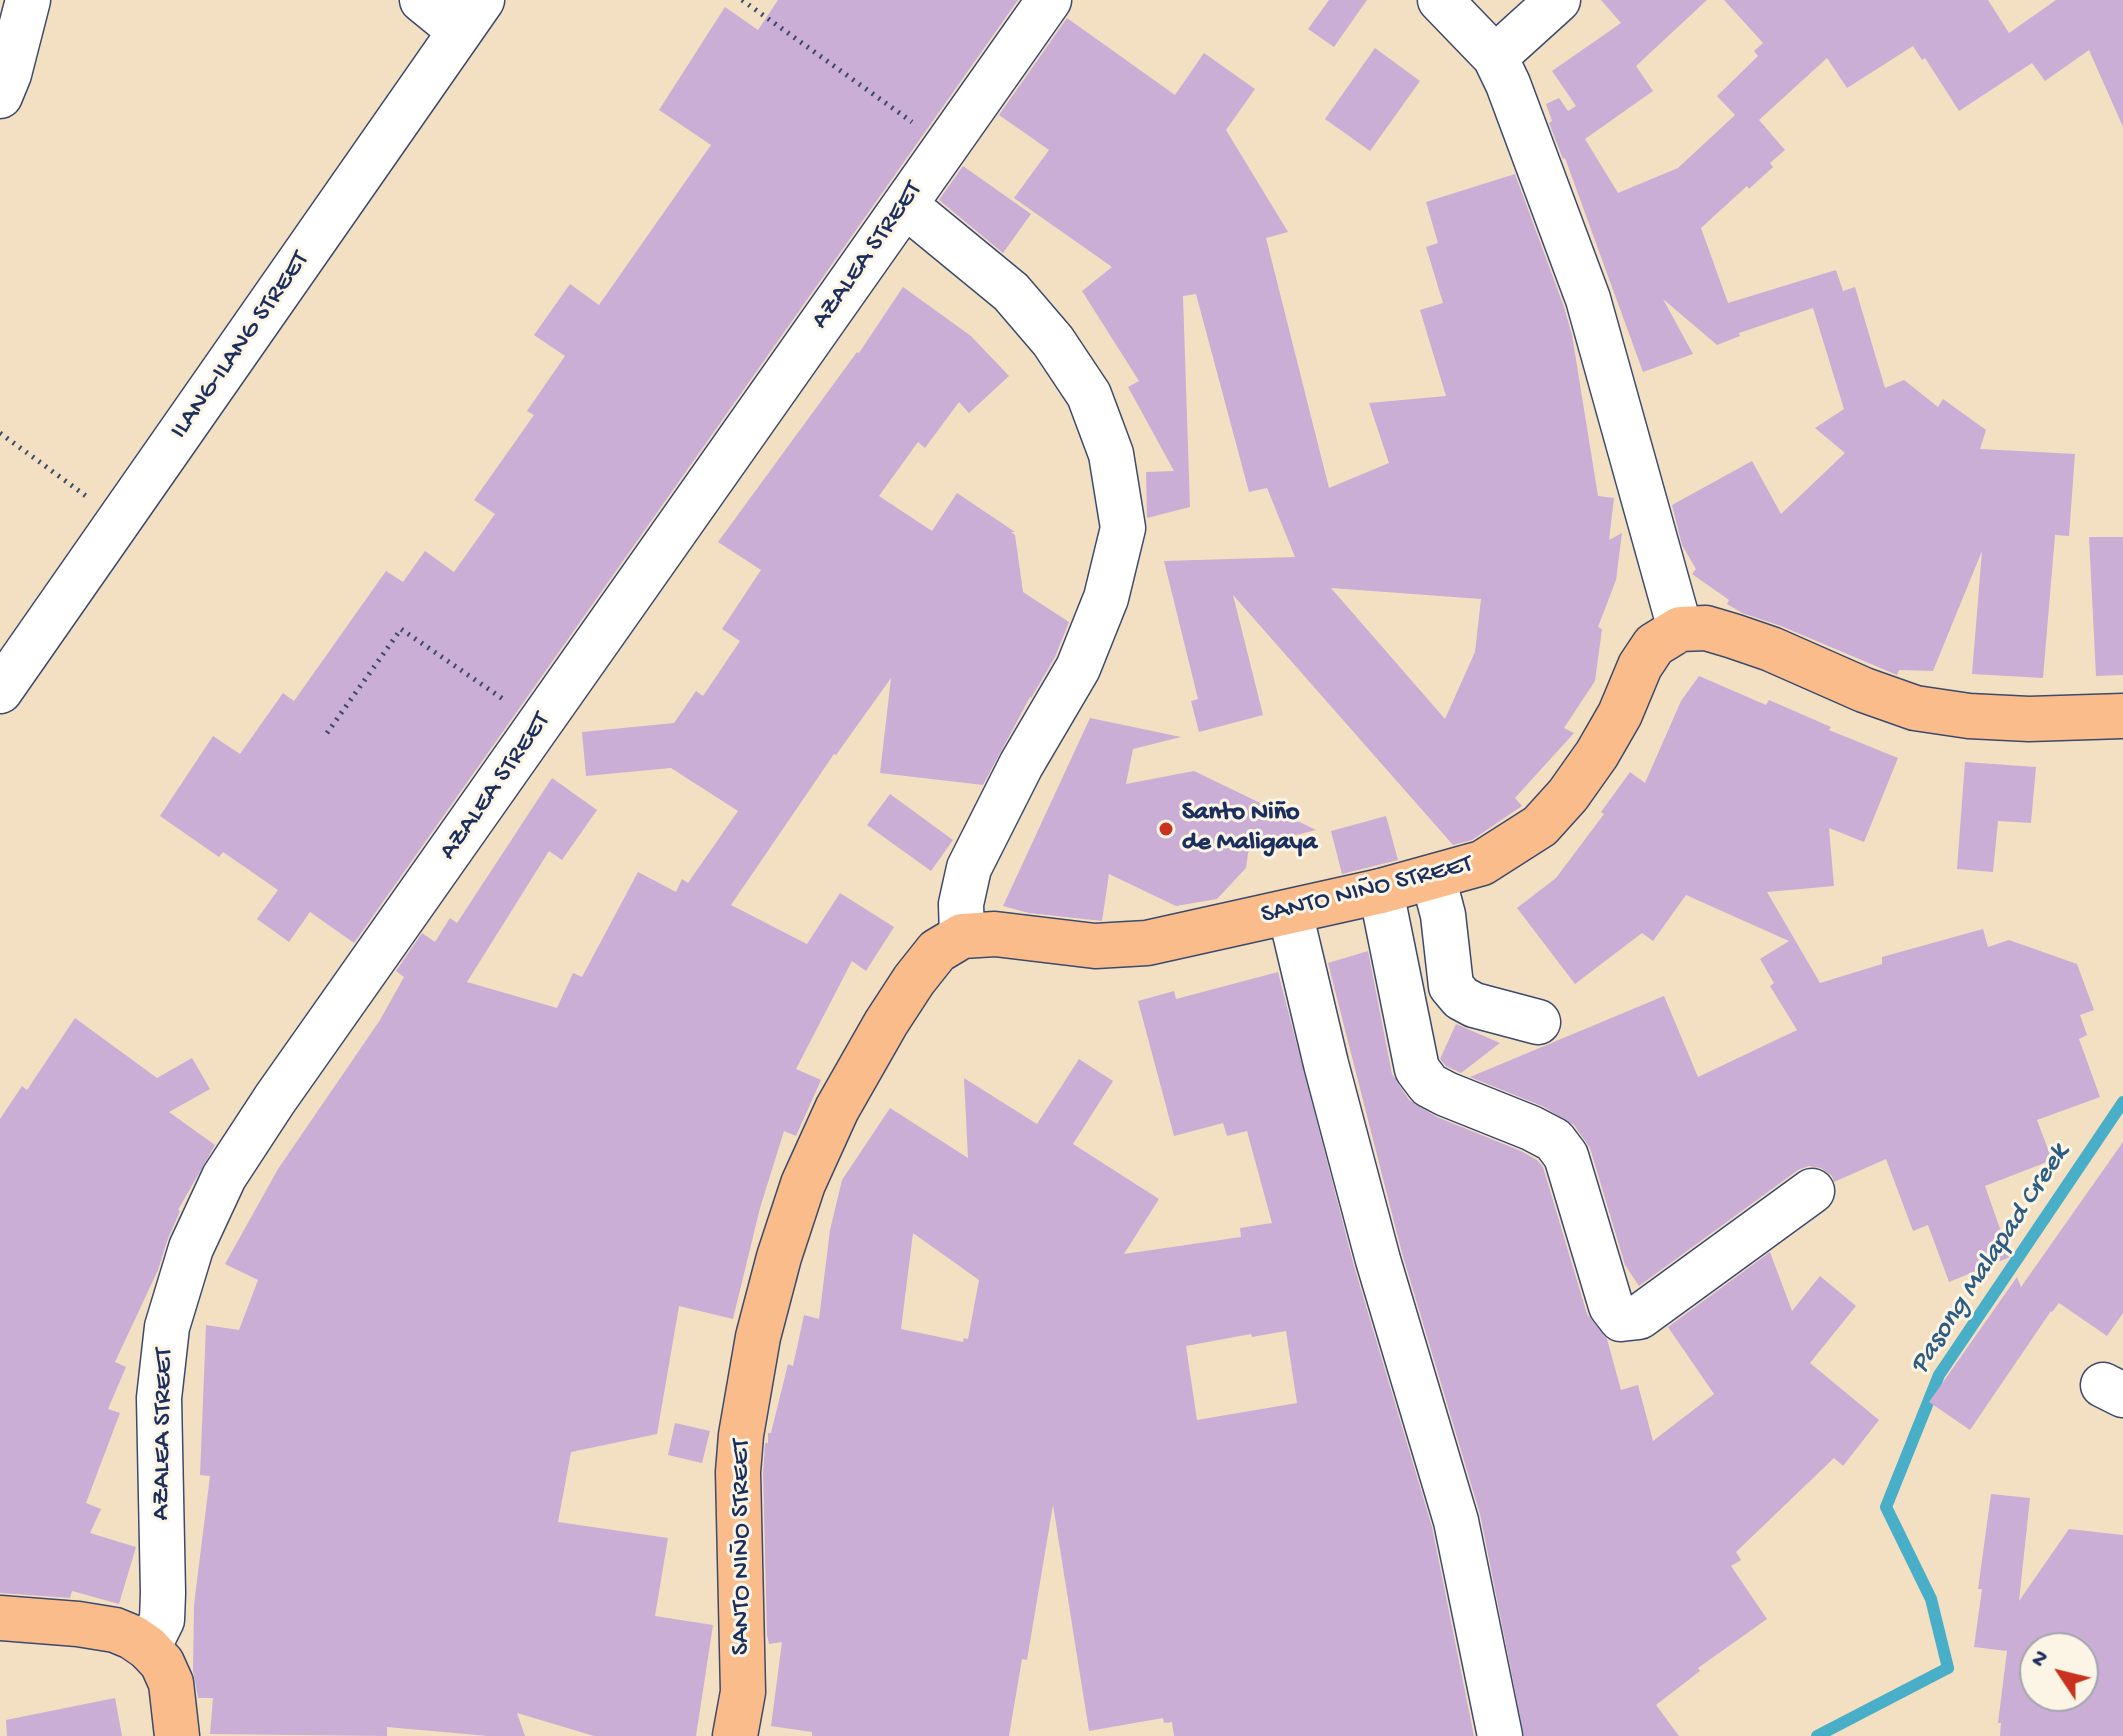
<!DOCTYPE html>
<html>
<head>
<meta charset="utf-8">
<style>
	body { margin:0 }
	#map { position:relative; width:2123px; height:1736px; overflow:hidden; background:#f3e0c2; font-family:"Gochi Hand",sans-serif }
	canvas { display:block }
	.north { position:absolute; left:2019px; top:1632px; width:80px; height:80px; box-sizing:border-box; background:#fcf5e5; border:2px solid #a2a6af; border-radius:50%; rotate:305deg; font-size:22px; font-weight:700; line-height:32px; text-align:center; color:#1b2f5e }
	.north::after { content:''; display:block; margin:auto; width:28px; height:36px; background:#c8321e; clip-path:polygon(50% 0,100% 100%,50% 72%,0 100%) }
</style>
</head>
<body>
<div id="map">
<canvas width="2123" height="1736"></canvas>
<div class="north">N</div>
</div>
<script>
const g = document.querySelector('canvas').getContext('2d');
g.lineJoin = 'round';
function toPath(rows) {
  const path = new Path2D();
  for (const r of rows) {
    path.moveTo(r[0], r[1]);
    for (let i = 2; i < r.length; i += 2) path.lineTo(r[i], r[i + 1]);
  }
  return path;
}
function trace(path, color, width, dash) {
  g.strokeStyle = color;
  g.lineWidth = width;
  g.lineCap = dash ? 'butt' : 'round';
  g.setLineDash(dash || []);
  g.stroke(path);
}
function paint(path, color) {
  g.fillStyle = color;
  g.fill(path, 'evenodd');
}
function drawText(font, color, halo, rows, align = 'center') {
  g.font = font + ' "Gochi Hand",sans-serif';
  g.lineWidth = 6;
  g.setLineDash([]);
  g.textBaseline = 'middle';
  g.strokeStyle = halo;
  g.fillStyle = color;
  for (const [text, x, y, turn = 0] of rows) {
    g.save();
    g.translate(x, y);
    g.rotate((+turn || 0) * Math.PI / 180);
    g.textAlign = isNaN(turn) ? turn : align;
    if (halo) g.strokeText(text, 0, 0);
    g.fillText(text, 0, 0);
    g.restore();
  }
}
const stream = toPath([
	[1817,1736,1948,1668,1931,1599,1886,1507,1939,1375,2123,1102]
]);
const building = toPath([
	[778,0,1018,0,354,943,310,912,289,942,257,919,278,890,223,852,219,857,160,816,213,736,240,754,283,693,294,701,386,571,403,582,425,551,454,572,495,514,474,500,534,415,527,411,565,356,534,335,570,284,599,305,711,145,659,110,725,7,758,30],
	[1329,0,1367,0,1334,47,1308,29],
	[1601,0,1707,0,1636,66,1653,91,1585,139,1618,193,1678,168,1735,115,1717,96,1758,56,1754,51,1763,43,1724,0,1988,0,2009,33,2056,0,2123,0,2123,127,2089,50,2045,81,2032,63,1959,111,1925,58,1922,60,1913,46,1847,88,1827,58,1759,120,1785,150,1770,163,1773,167,1749,189,1747,186,1701,228,1728,303,1836,270,1843,291,1855,287,1885,388,1904,380,1938,407,1943,399,1986,430,1980,449,2075,454,2069,536,2055,535,2043,678,1972,674,1982,551,1933,671,1899,670,1897,675,1781,626,1742,613,1727,604,1729,600,1692,574,1696,569,1682,545,1672,505,1752,461,1781,514,1845,453,1815,428,1844,409,1813,308,1739,333,1740,336,1717,345,1663,299,1693,354,1643,372,1565,158,1563,159,1549,123,1552,121,1546,104,1559,98,1568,111,1576,106,1552,71,1621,23],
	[1067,18,1175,95,1204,53,1255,89,1226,130,1288,232,1266,238,1329,488,1389,463,1369,403,1446,396,1420,310,1443,303,1426,247,1438,243,1426,202,1515,174,1564,307,1572,335,1598,496,1614,498,1609,540,1622,533,1616,580,1598,627,1602,629,1595,681,1564,728,1574,733,1515,798,1522,806,1472,840,1453,845,1233,595,1263,715,1199,732,1191,701,1198,699,1164,561,1295,557,1267,488,1249,492,1196,294,1183,296,1190,507,1147,518,1146,472,1174,471,1128,387,1139,381,1082,291,1112,267,1014,198,1049,150,999,115],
	[1331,588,1481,599,1475,652,1445,719],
	[1375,48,1420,81,1370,151,1325,119],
	[963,166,1031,214,1003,253,939,200],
	[903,287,971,336,1009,376,969,413,959,402,925,448,918,442,879,496,932,531,957,493,1015,532,1011,532,1015,535,1023,592,1069,622,1055,657,1031,698,1030,697,983,785,880,773,891,678,836,755,834,754,731,905,807,944,840,893,894,927,866,971,852,961,796,1069,821,1080,796,1136,784,1131,760,1208,733,1319,679,1306,657,1434,571,1452,558,1522,668,1538,655,1616,713,1625,696,1736,594,1736,517,1713,525,1736,488,1736,387,1727,387,1736,210,1734,213,1698,198,1698,193,1670,194,1605,210,1476,200,1475,206,1325,239,1330,258,1280,225,1264,278,1169,380,1020,404,977,396,971,422,933,435,942,450,918,457,923,552,778,597,810,562,860,549,851,467,982,557,1008,573,973,582,977,638,872,676,892,682,879,688,883,738,811,671,768,586,776,582,732,674,723,696,691,703,696,740,641,722,629,761,570,718,542,857,352,859,353],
	[2089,537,2123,537,2123,675,2096,676],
	[1699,676,1766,705,1769,700,1831,727,1829,730,1898,758,1864,842,1829,828,1834,886,1767,892,1820,983,1882,964,1882,957,1983,929,1988,947,2009,940,2077,964,2094,1010,2080,1015,2087,1035,2079,1039,2100,1097,2037,1120,2052,1160,1985,1186,2010,1257,1949,1282,1928,1225,1913,1231,1886,1159,1834,1182,1832,1176,1821,1168,1809,1166,1798,1170,1639,1286,1625,1265,1590,1148,1574,1125,1542,1106,1470,1077,1664,996,1698,1077,1797,1030,1770,986,1774,983,1760,959,1789,941,1686,895,1653,941,1642,933,1575,984,1517,908,1556,878,1604,814,1601,812,1630,772,1645,783,1681,701],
	[1090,718,1181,737,1133,749,1126,784,1194,771,1316,830,1249,847,1246,868,1217,899,1176,906,1109,874,1102,921,1029,913,1003,906],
	[1965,762,2036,767,2031,823,1998,821,1993,872,1957,869],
	[890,794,953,840,931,871,867,825],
	[1386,816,1398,860,1342,874,1331,831],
	[1368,951,1392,1074,1409,1100,1437,1117,1521,1151,1537,1160,1543,1167,1587,1314,1607,1339,1621,1390,1638,1385,1653,1441,1714,1394,1668,1327,1770,1252,1792,1311,1820,1276,1856,1306,1810,1363,1879,1420,1843,1466,1834,1458,1736,1552,1741,1560,1731,1566,1767,1619,1698,1668,1700,1671,1656,1705,1679,1736,1524,1736,1480,1514,1402,1253,1328,963],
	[1278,972,1354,1266,1432,1527,1474,1736,1174,1736,1172,1722,1164,1723,1163,1718,1089,1731,1053,1505,1027,1660,1022,1659,1009,1736,812,1736,812,1732,771,1726,782,1642,769,1644,767,1635,763,1473,765,1443,768,1443,768,1433,771,1433,788,1364,793,1366,804,1315,819,1319,830,1230,842,1180,890,1108,968,1158,964,1078,1037,1124,1079,1059,1113,1081,1073,1144,1159,1199,1124,1254,1241,1237,1240,1228,1272,1223,1247,1131,1227,1136,1223,1123,1174,1136,1138,1001,1174,991,1176,999],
	[913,1233,979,1280,968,1339,964,1338,963,1342,901,1329],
	[1286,1331,1297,1403,1197,1420,1186,1346,1251,1334,1252,1337],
	[75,1018,157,1078,192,1058,210,1089,169,1112,215,1145,178,1210,180,1211,167,1241,158,1270,115,1362,126,1367,108,1409,120,1413,86,1503,101,1509,90,1533,136,1547,119,1604,72,1591,70,1598,0,1593,0,1119,22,1086,27,1090],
	[1456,1024,1500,1043,1461,1073,1446,1066,1440,1059],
	[2123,1142,2123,1313,2107,1336,2059,1303,2052,1312,2051,1311,1970,1430,1929,1402,2017,1277,2021,1287],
	[675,1423,710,1431,702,1463,668,1455],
	[1991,1494,2030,1498,2019,1601,2069,1529,2123,1535,2123,1736,2000,1736,2001,1723,1998,1723,2007,1651,1974,1647,1982,1589,1978,1589],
	[2035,1648,2083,1648,2083,1696,2035,1696],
	[115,1698,122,1736,7,1736,6,1720]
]);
const path = toPath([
	[742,0,912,122],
	[0,433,86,496],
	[327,733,401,629,506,701]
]);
const minor = toPath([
	[422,0,460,31],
	[1440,0,1495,57,1508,84,1588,299,1680,629],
	[1495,57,1558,0],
	[0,96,9,74,28,0],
	[905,205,1011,292,1053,341,1089,395,1111,454,1123,528,1106,598,1078,668,1021,765,969,868,961,904,962,936],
	[0,691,482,0],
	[1433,877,1443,915,1451,986,1461,998,1474,1005,1538,1022],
	[1381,891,1417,1069,1429,1085,1446,1094,1531,1128,1554,1140,1566,1156,1611,1306,1621,1319,1639,1317,1812,1191],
	[1290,912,1326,1064,1378,1260,1456,1521,1500,1736],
	[2103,1385,2123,1395],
	[148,1648,162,1620,163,1593,159,1398,167,1327,191,1248,224,1177,275,1099,1049,0]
]);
const major = toPath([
	[0,1618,78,1624,115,1630,132,1637,148,1648,162,1663,171,1683,177,1736],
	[735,1736,743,1692,738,1472,741,1435,758,1337,779,1257,803,1184,837,1109,886,1023,914,980,937,951,962,936,995,934,1095,946,1147,943,1381,891,1482,863,1540,826,1568,795,1597,754,1620,714,1640,666,1654,645,1680,629,1706,628,1733,636,1771,649,1864,690,1915,708,1969,716,2029,719,2123,716]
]);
const markers = [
	[1166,829,8,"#c8321e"]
];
const streetNames = [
	["AZALEA STREET",868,256,-55],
	["ILANG-ILANG STREET",241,346,-55],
	["AZALEA STREET",496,787,-55],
	["SANTO NIÑO STREET",1367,891,-14],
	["AZALEA STREET",164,1434,-89],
	["SANTO NIÑO STREET",743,1547,-90]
];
const poiNames = [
	["Santo Niño",1182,814],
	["de Maligaya",1182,844]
];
const waterNames = [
	["Pasong Malapad Creek",1991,1260,-57]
];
trace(stream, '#49afc8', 12);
paint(building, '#caaed5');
trace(minor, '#3b4a6d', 47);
trace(major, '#3b4a6d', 47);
trace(path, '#3b4a6d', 5, [2, 6]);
trace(minor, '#fff', 44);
trace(major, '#fabc8b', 44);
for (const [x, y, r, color] of markers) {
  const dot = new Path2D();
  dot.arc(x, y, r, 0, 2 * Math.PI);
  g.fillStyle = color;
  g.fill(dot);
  trace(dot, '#fcf5e5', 3);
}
drawText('26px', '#1b2f5e', '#fcf5e5', streetNames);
drawText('bold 26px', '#1b2f5e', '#fcf5e5', poiNames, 'left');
drawText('italic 28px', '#2b5c83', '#fcf5e5', waterNames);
</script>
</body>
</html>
